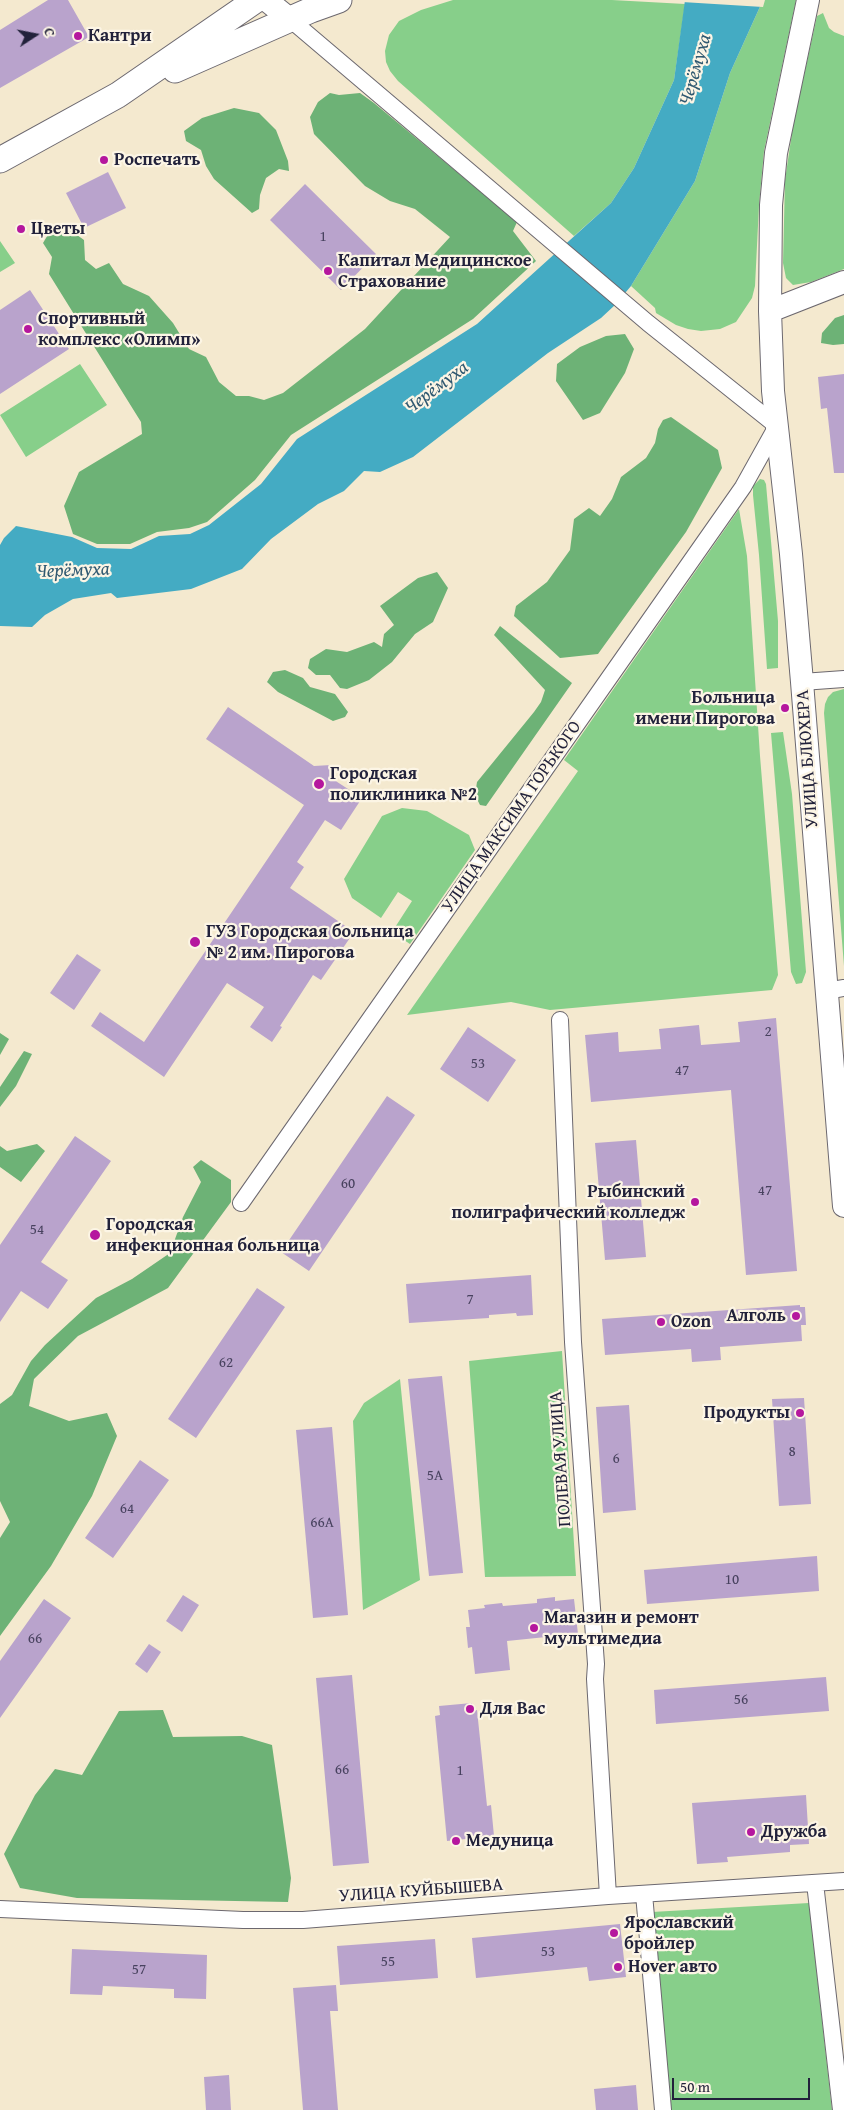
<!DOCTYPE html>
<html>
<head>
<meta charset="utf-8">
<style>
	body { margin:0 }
	#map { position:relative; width:844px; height:2110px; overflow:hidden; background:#f4e9cf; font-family:"Gentium Book Plus",serif }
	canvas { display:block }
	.north { position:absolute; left:10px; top:10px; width:50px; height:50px; -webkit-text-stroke:4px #fcf5e5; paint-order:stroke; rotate:79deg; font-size:14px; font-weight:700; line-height:20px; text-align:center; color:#22223b }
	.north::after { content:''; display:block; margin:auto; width:18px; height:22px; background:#22223b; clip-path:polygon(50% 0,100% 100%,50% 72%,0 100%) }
	.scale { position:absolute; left:672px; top:2078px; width:138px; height:22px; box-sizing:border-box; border:2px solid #22223b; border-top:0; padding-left:6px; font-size:15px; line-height:18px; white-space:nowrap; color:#22223b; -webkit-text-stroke:4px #fcf5e5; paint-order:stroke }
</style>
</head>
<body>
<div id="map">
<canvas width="844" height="2110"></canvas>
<div class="north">С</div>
<div class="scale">50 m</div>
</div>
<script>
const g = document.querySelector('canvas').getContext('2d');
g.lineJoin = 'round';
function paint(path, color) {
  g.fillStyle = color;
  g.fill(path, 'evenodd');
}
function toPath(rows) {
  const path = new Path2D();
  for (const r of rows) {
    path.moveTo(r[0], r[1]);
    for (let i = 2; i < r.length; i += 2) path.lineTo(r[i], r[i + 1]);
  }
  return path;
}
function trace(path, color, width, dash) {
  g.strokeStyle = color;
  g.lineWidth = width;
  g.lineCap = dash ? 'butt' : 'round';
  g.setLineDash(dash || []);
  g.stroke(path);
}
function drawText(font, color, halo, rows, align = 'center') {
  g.font = font + ' "Gentium Book Plus",serif';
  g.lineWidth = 4.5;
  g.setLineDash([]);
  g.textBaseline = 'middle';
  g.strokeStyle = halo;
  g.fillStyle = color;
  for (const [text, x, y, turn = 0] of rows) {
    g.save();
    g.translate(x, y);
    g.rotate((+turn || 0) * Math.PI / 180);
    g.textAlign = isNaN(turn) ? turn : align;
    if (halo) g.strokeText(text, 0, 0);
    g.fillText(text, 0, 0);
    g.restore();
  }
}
const green = toPath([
	[453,0,612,0,685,4,674,80,634,168,611,203,574,236,398,81,390,71,386,62,385,51,389,35,399,21,421,10],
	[763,0,796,0,764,151,759,205,755,286,752,298,736,322,720,329,701,331,688,329,676,325,656,313,655,308,631,286,695,181,730,73],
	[823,13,829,28,834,32,844,36,844,269,811,282,793,285,786,278,783,263,785,180,793,126,817,16],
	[0,241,15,263,0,272],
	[80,364,107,405,26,457,0,415],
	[760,479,764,480,766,484,778,621,778,668,767,669,759,555,753,495,753,486],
	[739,509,747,556,760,756,778,975,772,990,550,1010,511,1002,407,1015,578,771,564,760],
	[844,689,844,966,824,713,825,704,828,697,833,692],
	[783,732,792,794,806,972,802,983,796,984,791,972,771,733],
	[402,808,427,811,469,835,475,850,410,944,392,932,412,901,398,892,381,918,352,898,344,879,382,816],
	[562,1351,576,1576,485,1577,469,1361],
	[400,1379,420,1580,363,1610,353,1421,364,1403],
	[809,1903,832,2110,670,2110,652,1912]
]);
const forest = toPath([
	[330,93,339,95,360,93,374,103,517,222,513,231,536,261,473,319,291,435,255,480,207,522,189,528,157,532,130,544,97,544,73,534,64,506,79,472,142,434,141,422,49,274,52,257,43,243,49,233,70,230,84,240,85,260,96,269,109,263,123,284,149,296,173,323,189,349,206,357,219,382,236,396,249,396,264,400,283,393,365,329,450,237,415,209,390,201,365,186,314,134,310,117,318,102],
	[234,108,259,113,276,130,288,161,289,171,279,169,266,178,260,195,259,209,252,213,214,179,206,166,201,150,186,141,184,131,202,118],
	[844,315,844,344,833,345,821,343,822,333,835,318],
	[625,334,634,349,625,373,600,413,583,420,556,381,557,364,580,347,606,336],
	[671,417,718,450,722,468,686,532,598,654,560,658,514,616,516,606,547,582,570,550,574,519,589,508,600,516,612,499,621,477,646,458,655,443,658,429,663,420],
	[437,572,448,588,433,622,415,634,392,662,369,680,347,689,340,688,330,675,316,675,308,668,310,659,326,649,347,652,374,642,382,647,384,634,394,625,380,606,418,578],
	[500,626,572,683,486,806,480,805,475,795,477,782,534,712,541,702,545,690,494,635],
	[285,670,303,678,310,687,335,694,348,712,345,717,333,721,278,692,267,682,273,672],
	[0,1033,9,1039,0,1055],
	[24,1051,32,1054,16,1086,0,1107,0,1087],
	[37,1144,45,1151,21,1182,0,1167,0,1146,7,1151],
	[201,1160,231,1180,231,1202,168,1288,78,1336,34,1379,29,1406,69,1421,107,1413,117,1436,92,1496,51,1566,0,1636,0,1538,10,1522,0,1501,0,1404,12,1395,31,1361,45,1345,96,1298,132,1279,170,1253,183,1217,201,1182,193,1167],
	[163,1710,173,1737,242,1736,272,1745,291,1878,288,1902,77,1898,20,1888,4,1854,35,1795,55,1769,82,1775,119,1711]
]);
const water = toPath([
	[685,0,763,0,730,73,695,181,631,286,615,305,601,318,548,353,413,457,380,472,364,471,344,491,318,504,271,539,242,569,191,589,117,598,111,593,73,599,45,615,32,627,0,626,0,545,4,538,16,526,72,537,97,548,131,549,159,536,190,534,209,525,261,484,297,439,477,324,611,203,634,168,674,80]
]);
const pier = toPath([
	[683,0,765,0,763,7,682,2]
]);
const building = toPath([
	[48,0,68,0,89,37,0,88,0,30],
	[108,172,126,208,84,228,66,193],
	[305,184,376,254,341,290,270,220],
	[30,290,69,349,0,394,0,310],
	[844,374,844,473,834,473,827,408,821,409,818,377],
	[228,707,314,766,331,765,331,778,362,798,341,830,325,820,297,862,304,867,290,888,354,932,321,980,313,975,280,1026,282,1027,272,1042,250,1027,264,1007,227,983,164,1077,91,1026,100,1012,144,1042,304,805,206,739],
	[77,954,101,970,74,1010,50,993],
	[776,1018,797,1271,746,1275,731,1090,591,1102,585,1035,618,1032,619,1052,661,1049,659,1029,699,1025,701,1045,740,1042,738,1022],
	[468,1027,516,1060,488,1102,440,1069],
	[387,1096,415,1115,309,1271,281,1252],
	[75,1136,111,1161,41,1262,68,1280,48,1309,21,1291,0,1322,0,1245],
	[636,1140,646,1257,605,1260,595,1143],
	[531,1275,533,1315,517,1316,516,1313,489,1315,489,1318,409,1323,406,1284],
	[257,1288,285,1307,196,1438,168,1419],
	[800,1305,800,1307,805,1307,806,1325,801,1325,802,1341,720,1347,721,1360,692,1362,691,1349,605,1355,602,1319],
	[442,1376,463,1573,429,1576,408,1379],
	[804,1398,811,1504,779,1506,772,1399],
	[629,1405,636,1510,603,1513,596,1407],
	[332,1427,348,1615,313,1618,296,1430],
	[140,1460,169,1480,113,1558,85,1538],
	[817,1556,819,1591,647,1604,644,1570],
	[183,1595,199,1605,182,1632,166,1621],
	[555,1597,555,1601,574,1599,579,1643,547,1646,546,1637,507,1641,510,1670,475,1674,472,1647,468,1648,466,1627,470,1627,468,1610,485,1608,484,1605,502,1603,503,1606,537,1603,537,1599],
	[44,1599,71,1618,0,1718,0,1661],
	[149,1644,161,1652,147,1673,135,1664],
	[352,1675,369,1863,333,1866,316,1678],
	[826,1677,829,1711,656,1724,654,1690],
	[472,1703,473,1711,477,1710,487,1806,491,1805,494,1836,483,1837,484,1841,467,1843,466,1839,447,1841,435,1716,440,1715,439,1706],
	[806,1795,809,1844,790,1845,790,1852,727,1857,728,1862,697,1864,692,1803],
	[620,1924,626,1977,589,1981,587,1967,476,1978,472,1938],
	[435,1939,438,1978,340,1985,337,1946],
	[72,1949,207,1955,206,1999,174,1998,174,1989,103,1986,102,1995,70,1994],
	[336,1985,338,2011,330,2011,338,2110,303,2110,293,1988],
	[229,2075,231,2110,206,2110,204,2077],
	[636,2085,638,2110,596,2110,594,2089]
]);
const street = toPath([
	[802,682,844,679],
	[826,991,844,988],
	[560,1020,573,1342,596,1664,595,1679,608,1896],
	[241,1203,743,487,777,426,648,323,291,20],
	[815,1883,841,2110],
	[644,1894,663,2110],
	[0,1909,243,1920,303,1920,608,1896,844,1881]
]);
const secondary = toPath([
	[266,0,291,20],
	[808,0,776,153,771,205,770,311,773,391,791,554,802,682,844,1206],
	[770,311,844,282]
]);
const primary = toPath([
	[175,70,311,10,339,0],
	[0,160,118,95,256,0]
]);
const markers = [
	[78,36,5,"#b5179e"],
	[104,160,5,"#b5179e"],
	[21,229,5,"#b5179e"],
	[328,271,5,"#b5179e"],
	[28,329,5,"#b5179e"],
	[785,708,5,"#b5179e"],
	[319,784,6,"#b5179e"],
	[195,942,6,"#b5179e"],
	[695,1202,5,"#b5179e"],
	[95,1235,6,"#b5179e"],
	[796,1316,5,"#b5179e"],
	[661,1322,5,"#b5179e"],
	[800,1413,5,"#b5179e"],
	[534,1628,5,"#b5179e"],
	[470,1709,5,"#b5179e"],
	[751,1832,5,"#b5179e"],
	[456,1841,5,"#b5179e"],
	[614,1933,5,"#b5179e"],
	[618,1967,5,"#b5179e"]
];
const numberNames = [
	["1",323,237],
	["2",768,1032],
	["53",478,1064],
	["47",682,1071],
	["60",348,1184],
	["47",765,1191],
	["54",37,1230],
	["7",470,1300],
	["62",226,1363],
	["8",792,1452],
	["6",616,1459],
	["5А",435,1476],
	["64",127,1509],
	["66А",322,1523],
	["10",732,1580],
	["66",35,1639],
	["56",741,1700],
	["66",342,1770],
	["1",460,1771],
	["53",548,1952],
	["55",388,1962],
	["57",139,1970]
];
const poiNames = [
	["Кантри",88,36],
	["Роспечать",114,160],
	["Цветы",31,229],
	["Капитал Медицинское",338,261],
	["Страхование",338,282],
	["Спортивный",38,319],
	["комплекс «Олимп»",38,340],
	["Больница",775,698,"right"],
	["имени Пирогова",775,719,"right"],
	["Городская",330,774],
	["поликлиника №2",330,795],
	["ГУЗ Городская больница",206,932],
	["№ 2 им. Пирогова",206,953],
	["Рыбинский",685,1192,"right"],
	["полиграфический колледж",685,1213,"right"],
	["Городская",106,1225],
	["инфекционная больница",106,1246],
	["Алголь",786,1316,"right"],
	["Ozon",671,1322],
	["Продукты",790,1413,"right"],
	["Магазин и ремонт",544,1618],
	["мультимедиа",544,1639],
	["Для Вас",480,1709],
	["Дружба",761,1832],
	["Медуница",466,1841],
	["Ярославский",624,1923],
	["бройлер",624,1944],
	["Hover авто",628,1967]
];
const streetNames = [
	["УЛИЦА БЛЮХЕРА",808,759,-94],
	["УЛИЦА МАКСИМА ГОРЬКОГО",512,817,-55],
	["ПОЛЕВАЯ УЛИЦА",561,1459,-94],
	["УЛИЦА КУЙБЫШЕВА",421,1891,-4]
];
const waterNames = [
	["Черёмуха",696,70,-74],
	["Черёмуха",437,388,-37],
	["Черёмуха",73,571,-2]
];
paint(green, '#87cf8a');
paint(forest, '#6db276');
paint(water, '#44abc3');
paint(pier, '#f4e9cf');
paint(building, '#b9a3cc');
trace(street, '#6c686f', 18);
trace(secondary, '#6c686f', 24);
trace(primary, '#6c686f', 27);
trace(street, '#fff', 16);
trace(secondary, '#fff', 22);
trace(primary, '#fff', 25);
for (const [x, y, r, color] of markers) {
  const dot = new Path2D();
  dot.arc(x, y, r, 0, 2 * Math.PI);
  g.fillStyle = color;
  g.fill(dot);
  trace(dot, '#fcf5e5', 2);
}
drawText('15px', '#48425f', null, numberNames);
drawText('bold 18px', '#22223b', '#fcf5e5', poiNames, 'left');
drawText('18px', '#22223b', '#fcf5e5', streetNames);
drawText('italic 19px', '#305971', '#fcf5e5', waterNames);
</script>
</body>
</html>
